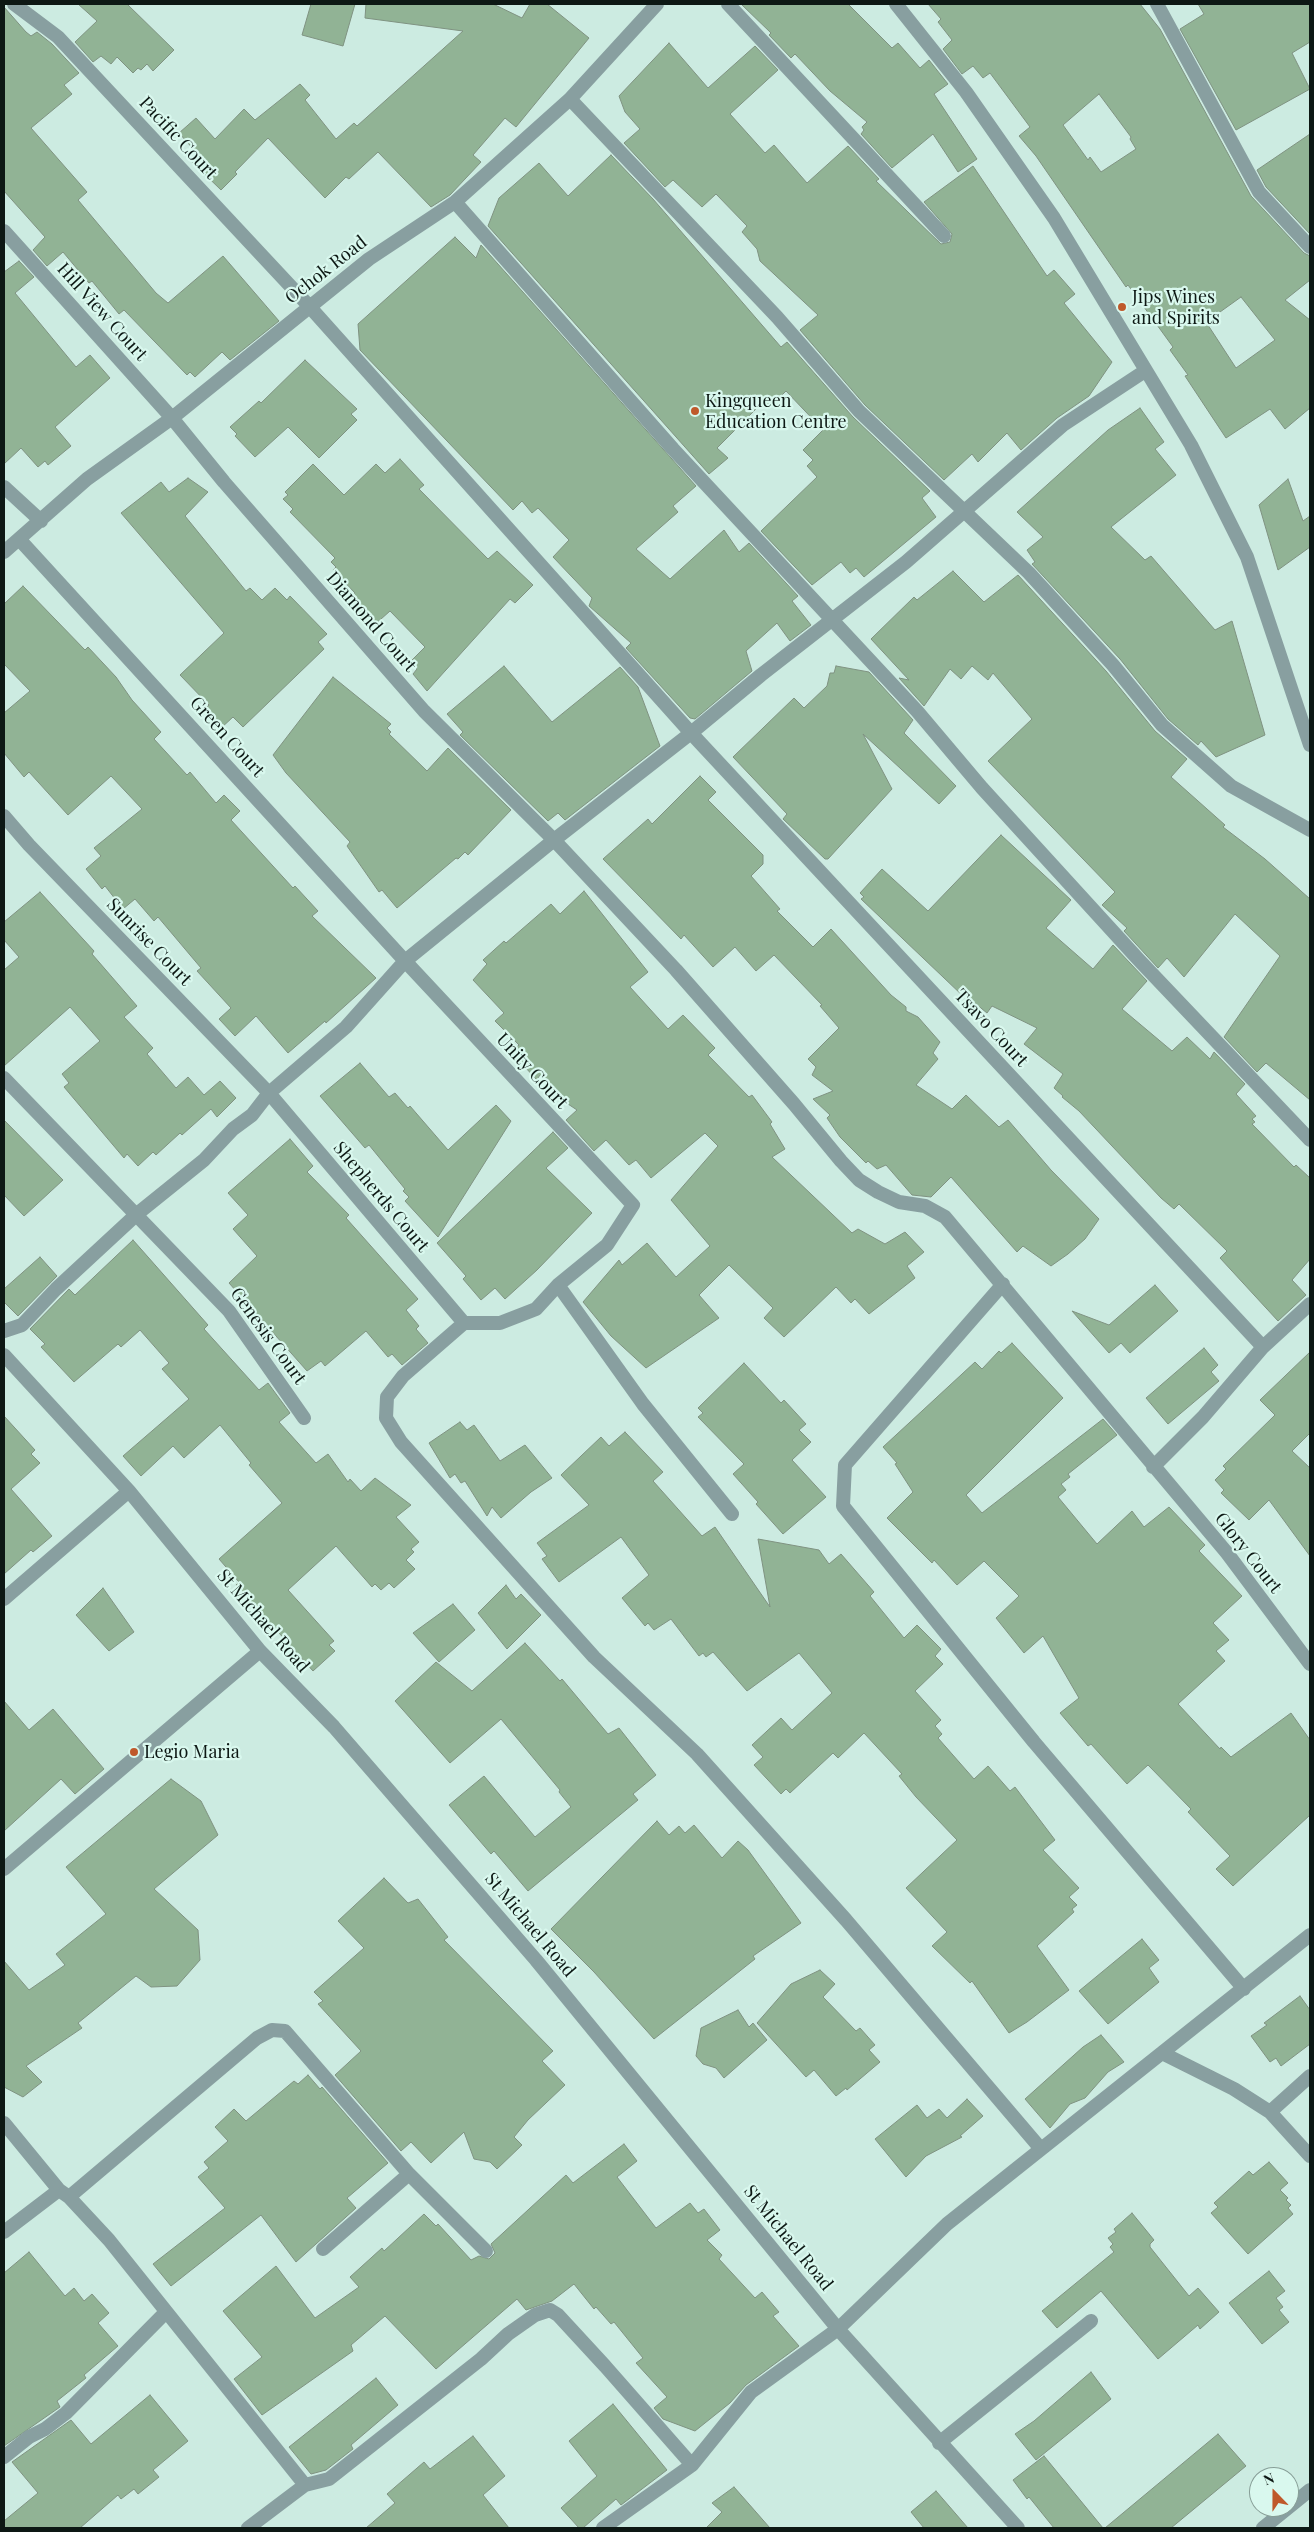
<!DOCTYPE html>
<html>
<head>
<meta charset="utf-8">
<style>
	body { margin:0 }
	#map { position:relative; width:1314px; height:2532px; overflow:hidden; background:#ccebe1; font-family:"Playfair Display",serif }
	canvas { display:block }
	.frame { position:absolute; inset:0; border:5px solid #0d1814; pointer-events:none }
	.north { position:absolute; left:1249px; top:2467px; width:50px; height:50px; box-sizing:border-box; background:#d9f8ee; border:1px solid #879e97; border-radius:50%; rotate:338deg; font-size:14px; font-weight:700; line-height:20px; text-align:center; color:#0d1814 }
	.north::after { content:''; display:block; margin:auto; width:18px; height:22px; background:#bf592b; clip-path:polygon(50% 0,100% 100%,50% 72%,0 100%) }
</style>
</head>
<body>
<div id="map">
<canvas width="1314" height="2532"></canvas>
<div class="frame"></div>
<div class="north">N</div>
</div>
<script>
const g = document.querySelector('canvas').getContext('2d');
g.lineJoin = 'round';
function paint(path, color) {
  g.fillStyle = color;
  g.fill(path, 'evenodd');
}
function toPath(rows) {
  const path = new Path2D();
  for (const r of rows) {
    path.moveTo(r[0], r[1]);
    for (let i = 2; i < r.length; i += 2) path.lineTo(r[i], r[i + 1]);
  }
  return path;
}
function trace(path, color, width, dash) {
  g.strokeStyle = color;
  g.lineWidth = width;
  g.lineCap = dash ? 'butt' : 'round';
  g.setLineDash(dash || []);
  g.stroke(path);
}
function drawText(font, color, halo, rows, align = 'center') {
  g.font = font + ' "Playfair Display",serif';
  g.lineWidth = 4.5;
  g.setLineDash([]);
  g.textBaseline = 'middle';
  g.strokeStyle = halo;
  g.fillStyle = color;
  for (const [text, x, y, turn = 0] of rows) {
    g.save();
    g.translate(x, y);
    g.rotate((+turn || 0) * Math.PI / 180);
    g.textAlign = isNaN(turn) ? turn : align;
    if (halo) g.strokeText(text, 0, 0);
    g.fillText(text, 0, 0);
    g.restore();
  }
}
const building = toPath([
	[78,4,127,4,174,50,153,71,147,64,141,70,138,68,133,73,117,57,111,64,101,56,93,62,75,42,97,21,78,4],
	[311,4,355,4,343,46,302,35,311,4],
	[366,4,493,4,522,18,530,4,547,4,589,38,516,127,505,118,473,155,481,162,450,195,431,207,378,152,349,179,346,177,325,198,268,138,235,172,237,174,221,190,188,158,195,151,179,133,196,118,215,139,244,109,255,120,300,84,310,95,305,100,336,139,354,123,357,126,463,31,365,18,366,4],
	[741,4,848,4,892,48,898,43,920,68,929,60,948,84,934,94,977,159,958,172,933,134,892,168,861,134,864,130,862,127,867,122,830,91,795,54,791,58,769,35,771,33,741,4],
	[928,4,1140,4,1160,29,1251,196,1304,253,1310,256,1310,280,1285,300,1310,320,1310,408,1285,429,1270,409,1226,438,1185,376,1188,375,1170,350,1173,347,1128,285,1126,287,1036,156,1019,136,1030,127,990,73,983,78,973,66,962,74,943,49,952,40,938,22,941,19,928,4],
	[1099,94,1131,137,1130,139,1136,149,1101,172,1090,157,1088,160,1063,125,1099,94],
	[1241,297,1275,340,1236,368,1206,322,1241,297],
	[1198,4,1310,4,1310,42,1292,53,1310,89,1236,130,1180,29,1204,14,1198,4],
	[4,7,26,32,31,36,37,32,52,44,79,73,64,85,72,94,31,128,87,192,78,200,156,293,168,303,223,256,279,321,230,360,222,352,195,377,190,372,187,375,124,310,119,314,92,281,89,283,63,252,47,266,33,250,45,237,4,191,4,7],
	[669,43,708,88,755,46,778,70,730,114,765,153,774,145,807,183,848,146,879,179,876,181,941,244,950,242,952,234,924,202,973,166,1047,276,1054,270,1075,294,1064,303,1112,362,1089,396,1057,418,1021,450,1007,433,978,462,972,454,944,480,865,405,800,330,818,315,760,261,757,249,742,232,747,226,716,194,702,207,673,180,665,187,624,143,640,129,625,112,619,96,669,43],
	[1310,134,1310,234,1266,187,1257,170,1310,134],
	[611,155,653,199,781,347,787,342,853,417,930,491,922,498,936,517,864,577,856,568,850,573,841,562,812,585,761,531,817,477,807,466,813,460,803,450,823,430,786,391,772,405,770,404,767,407,762,403,717,448,728,458,709,474,488,226,499,198,539,163,568,196,611,155],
	[455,237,476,258,481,245,696,486,673,506,678,512,636,549,670,579,724,530,739,552,749,543,798,596,792,601,811,625,790,641,777,623,746,651,752,671,695,719,690,718,626,648,631,643,589,606,592,598,553,557,569,540,538,508,532,513,522,501,513,510,360,350,358,324,455,237],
	[19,261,34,277,15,293,76,367,90,355,110,378,55,427,71,446,48,465,45,461,38,467,21,448,4,464,4,272,19,261],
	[305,360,357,409,351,414,357,420,319,458,288,427,255,457,235,436,237,434,230,427,259,401,261,403,305,360],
	[1140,408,1164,442,1155,449,1176,475,1111,527,1145,560,1151,556,1215,630,1232,621,1265,735,1216,757,1201,741,1198,745,1168,719,1120,659,1032,564,1035,562,1027,550,1043,537,1017,512,1108,430,1140,408],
	[400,459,424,485,419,489,488,559,497,551,533,585,515,603,510,599,427,691,413,674,417,669,410,662,425,647,390,611,371,628,346,600,355,593,333,570,336,567,331,562,335,558,290,512,293,509,283,499,288,495,285,492,313,464,344,495,376,464,385,473,400,459],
	[188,478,208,492,185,516,246,591,250,588,262,600,275,588,287,600,290,596,327,634,318,642,324,649,243,727,233,717,220,729,203,711,209,705,180,675,224,633,121,513,161,482,169,492,188,478],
	[1288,479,1303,521,1310,516,1310,547,1278,570,1259,505,1288,479],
	[953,571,984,602,1018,575,1106,671,1155,731,1187,759,1171,777,1225,825,1223,827,1265,859,1310,899,1310,1100,1266,1063,1257,1072,1224,1037,1280,956,1235,914,1184,977,1167,958,1158,968,1124,931,1127,928,1102,905,1115,892,988,761,1032,719,993,673,988,680,972,666,961,679,950,669,924,706,899,678,909,680,871,639,914,597,917,600,953,571],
	[23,586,85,650,88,647,116,677,132,700,161,732,154,739,187,775,190,772,216,803,224,795,240,811,231,820,293,888,295,886,318,911,312,916,376,978,326,1023,325,1021,288,1053,256,1016,235,1036,219,1019,231,1008,197,971,201,968,158,917,154,921,135,899,123,909,105,886,102,889,86,869,101,856,94,848,142,809,111,776,68,815,29,772,24,777,4,753,4,713,30,691,4,664,4,604,23,586],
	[504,666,552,722,620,667,638,687,660,746,565,820,558,813,548,821,460,735,463,732,447,714,504,666],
	[836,666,869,672,913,720,904,733,956,786,939,804,863,734,892,789,828,859,825,859,783,819,787,814,733,757,794,698,804,708,827,686,830,673,834,673,836,666],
	[333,677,391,724,387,728,391,732,389,734,427,771,448,748,511,810,468,855,465,852,458,859,456,858,397,908,382,890,379,892,347,846,350,842,286,773,273,755,333,677],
	[700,776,716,792,708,800,763,855,763,864,751,876,780,909,777,911,813,947,831,929,891,995,906,1007,906,1011,918,1017,940,1042,933,1053,938,1059,916,1085,952,1109,966,1095,999,1127,1008,1120,1051,1170,1099,1219,1085,1239,1068,1254,1051,1266,1023,1246,1017,1252,951,1177,931,1197,912,1195,886,1165,877,1169,868,1161,866,1163,840,1137,827,1118,830,1115,813,1099,833,1091,812,1075,816,1067,808,1059,839,1028,820,1006,822,1005,774,955,756,971,735,947,713,967,684,935,681,939,603,859,648,819,652,824,700,776],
	[1001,835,1071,900,1046,928,1093,969,1113,945,1147,981,1122,1009,1172,1051,1187,1037,1210,1059,1214,1052,1245,1084,1236,1094,1256,1116,1252,1119,1255,1122,1252,1124,1294,1167,1296,1165,1310,1178,1310,1259,1292,1280,1306,1295,1278,1321,1220,1258,1227,1251,1179,1204,1174,1209,1161,1198,1079,1111,1062,1097,1063,1096,1054,1088,1063,1074,1024,1044,1037,1028,992,1006,987,1013,965,995,964,997,861,899,864,897,860,893,882,869,928,911,1001,835],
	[584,891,648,972,630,987,668,1029,683,1015,715,1048,708,1055,749,1097,752,1095,772,1122,770,1124,785,1149,772,1157,852,1233,858,1229,885,1244,905,1232,924,1252,907,1266,915,1278,869,1314,855,1299,851,1303,836,1287,784,1337,764,1318,773,1308,729,1265,699,1295,719,1318,646,1368,611,1336,583,1302,619,1260,622,1265,647,1243,676,1277,710,1246,671,1200,718,1146,705,1133,651,1178,636,1160,629,1165,606,1140,594,1151,566,1120,577,1110,568,1104,540,1075,537,1080,511,1052,519,1045,495,1021,504,1013,473,980,487,964,483,960,504,941,506,943,551,904,560,914,584,891],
	[40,892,94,951,92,954,137,1006,124,1017,153,1048,147,1054,176,1088,188,1077,204,1095,220,1081,236,1098,217,1117,211,1109,182,1135,180,1133,156,1155,153,1152,138,1166,127,1154,124,1158,64,1087,69,1083,62,1074,100,1041,70,1007,4,1066,4,970,19,957,4,940,4,922,40,892],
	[360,1063,389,1097,395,1093,408,1108,410,1106,448,1150,496,1105,511,1121,438,1237,405,1201,409,1197,403,1191,405,1189,369,1145,365,1148,320,1096,360,1063],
	[4,1120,63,1180,24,1216,4,1195,4,1120],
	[553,1132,568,1148,546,1168,592,1213,537,1270,505,1299,495,1288,481,1300,463,1279,466,1276,437,1243,553,1132],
	[290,1139,313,1166,307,1172,349,1215,346,1218,418,1299,406,1310,419,1326,416,1329,428,1343,402,1365,392,1354,388,1357,366,1331,325,1366,321,1361,307,1371,229,1283,257,1256,233,1229,248,1215,228,1193,290,1139],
	[133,1240,208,1325,204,1329,259,1390,268,1383,290,1413,279,1422,316,1463,328,1454,348,1482,350,1479,361,1491,375,1478,411,1505,396,1517,419,1542,411,1549,414,1552,406,1560,415,1569,394,1588,389,1583,381,1590,375,1584,372,1587,336,1546,288,1590,334,1641,329,1645,335,1651,313,1671,236,1585,239,1582,219,1559,282,1503,249,1465,251,1463,220,1425,184,1458,173,1446,141,1476,123,1456,189,1399,162,1369,169,1363,140,1330,121,1347,118,1344,74,1382,41,1347,45,1344,30,1329,69,1289,75,1295,133,1240],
	[40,1257,57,1276,18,1316,4,1302,4,1289,40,1257],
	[1155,1285,1178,1311,1130,1353,1121,1343,1109,1353,1072,1311,1109,1325,1155,1285],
	[1012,1343,1063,1398,966,1495,982,1513,1103,1419,1117,1435,1068,1474,1070,1477,1061,1484,1066,1490,1058,1497,1097,1544,1132,1511,1144,1527,1169,1507,1205,1545,1199,1551,1242,1596,1213,1623,1229,1640,1216,1651,1225,1661,1178,1704,1220,1749,1221,1747,1231,1757,1291,1713,1310,1740,1310,1815,1233,1886,1216,1869,1230,1856,1188,1812,1191,1809,1148,1765,1127,1784,1091,1744,1088,1746,1060,1713,1079,1698,1043,1636,1024,1653,996,1618,1019,1596,984,1561,957,1585,934,1560,932,1563,887,1518,913,1492,895,1464,897,1463,883,1447,975,1362,982,1369,999,1351,1001,1353,1012,1343],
	[1204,1348,1218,1365,1211,1372,1219,1381,1168,1424,1146,1398,1204,1348],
	[1310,1352,1310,1433,1292,1451,1310,1468,1310,1556,1269,1500,1249,1520,1221,1493,1224,1490,1215,1480,1226,1469,1223,1466,1275,1415,1260,1400,1310,1352],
	[744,1363,781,1403,784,1400,806,1424,799,1430,811,1442,792,1460,826,1497,783,1534,756,1504,758,1502,733,1474,744,1464,698,1417,703,1413,698,1408,744,1363],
	[4,1416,35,1450,31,1454,40,1463,11,1489,52,1536,33,1552,31,1550,4,1574,4,1416],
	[460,1422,467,1430,474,1425,500,1461,525,1445,552,1478,531,1492,501,1518,492,1507,487,1516,465,1481,461,1483,455,1474,450,1478,429,1443,460,1422],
	[625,1432,663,1472,653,1481,702,1536,715,1527,770,1607,758,1539,819,1550,829,1564,841,1554,874,1592,870,1596,904,1638,917,1625,941,1649,935,1656,943,1664,915,1691,941,1720,935,1726,942,1734,938,1738,974,1779,988,1766,1010,1791,1015,1787,1055,1840,1043,1850,1079,1888,1069,1897,1077,1905,1072,1909,1074,1912,1037,1946,1069,1990,1027,2022,1009,2033,972,1981,970,1983,932,1946,947,1932,906,1888,957,1840,916,1797,899,1776,902,1774,864,1733,838,1758,833,1753,790,1793,786,1789,781,1794,754,1765,763,1757,752,1745,781,1718,792,1730,832,1693,799,1653,747,1691,713,1652,706,1657,703,1653,699,1656,671,1619,654,1630,648,1623,645,1626,622,1598,649,1575,621,1537,559,1582,542,1559,547,1556,537,1543,589,1505,561,1475,601,1437,609,1446,625,1432],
	[506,1585,516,1599,521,1594,541,1615,507,1649,478,1613,506,1585],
	[103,1588,134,1632,109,1651,76,1615,103,1588],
	[453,1604,475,1630,439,1662,413,1633,453,1604],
	[525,1643,560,1681,562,1679,608,1734,619,1728,656,1775,633,1794,638,1800,528,1891,494,1851,491,1854,449,1805,484,1776,535,1837,571,1807,559,1792,560,1790,501,1719,450,1763,395,1701,436,1662,472,1691,525,1643],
	[4,1701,29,1730,53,1709,104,1769,75,1794,61,1779,4,1831,4,1701],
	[171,1779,201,1801,218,1835,154,1889,198,1930,200,1960,177,1986,151,1987,136,1976,78,2023,82,2028,26,2066,42,2082,23,2097,4,2087,4,1961,29,1990,65,1965,56,1954,106,1914,66,1867,171,1779],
	[657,1821,669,1835,679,1826,685,1833,694,1825,722,1858,738,1841,748,1850,801,1923,753,1956,755,1959,654,2039,594,1972,551,1929,657,1821],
	[384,1878,408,1903,418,1899,448,1937,444,1940,553,2051,542,2061,565,2085,528,2120,514,2137,522,2145,497,2169,490,2162,474,2159,464,2132,431,2163,411,2142,401,2151,335,2075,361,2051,318,2004,323,2001,314,1992,364,1948,338,1921,384,1878],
	[1142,1939,1159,1960,1149,1968,1159,1982,1108,2024,1079,1991,1142,1939],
	[820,1970,835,1984,823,1997,856,2031,860,2028,875,2045,869,2050,880,2062,847,2090,846,2088,836,2096,814,2070,806,2077,757,2023,791,1984,820,1970],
	[1300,1996,1310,2010,1310,2044,1281,2066,1276,2058,1270,2062,1251,2036,1267,2025,1264,2023,1300,1996],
	[738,2010,749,2027,753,2023,767,2040,724,2078,716,2068,703,2064,696,2056,701,2028,738,2010],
	[1101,2035,1124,2062,1108,2072,1085,2098,1070,2104,1050,2128,1025,2099,1083,2047,1101,2035],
	[308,2075,320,2089,322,2087,388,2163,347,2198,356,2208,296,2262,261,2215,171,2286,153,2264,225,2208,198,2177,209,2168,204,2162,228,2141,215,2127,234,2109,246,2121,294,2081,298,2084,308,2075],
	[967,2099,983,2116,960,2136,962,2137,926,2156,906,2177,875,2139,917,2105,927,2118,939,2109,947,2118,967,2099],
	[624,2144,637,2161,617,2177,656,2228,690,2203,698,2213,704,2209,720,2230,707,2240,722,2255,719,2259,755,2298,762,2292,779,2312,773,2316,799,2346,746,2385,730,2403,695,2431,663,2419,654,2408,667,2397,636,2363,643,2358,614,2322,611,2324,596,2307,594,2309,574,2284,552,2301,526,2310,517,2299,436,2369,385,2316,351,2345,353,2351,262,2415,234,2379,262,2357,223,2311,276,2266,315,2318,359,2287,350,2277,382,2248,384,2251,424,2214,436,2226,438,2224,471,2260,479,2256,489,2259,495,2253,491,2244,566,2175,573,2183,624,2144],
	[1269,2162,1288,2183,1280,2190,1288,2198,1286,2200,1291,2205,1288,2208,1293,2214,1248,2254,1211,2213,1218,2207,1214,2203,1249,2171,1253,2175,1269,2162],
	[1132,2213,1154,2240,1150,2244,1150,2247,1189,2296,1198,2288,1219,2312,1200,2329,1198,2325,1158,2359,1101,2291,1057,2328,1042,2311,1114,2252,1110,2247,1113,2244,1108,2238,1116,2232,1114,2229,1132,2213],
	[29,2252,65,2296,74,2288,84,2301,92,2294,109,2313,98,2323,118,2346,84,2375,86,2378,57,2401,60,2407,4,2446,4,2273,29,2252],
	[1269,2271,1285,2291,1276,2298,1283,2307,1279,2310,1289,2322,1262,2344,1229,2303,1269,2271],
	[1091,2372,1111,2399,1036,2460,1015,2434,1034,2421,1091,2372],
	[376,2378,398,2405,351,2445,353,2449,326,2470,311,2474,289,2447,376,2378],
	[150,2395,188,2441,153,2470,159,2477,138,2494,134,2489,121,2499,118,2495,80,2528,4,2528,4,2521,38,2493,12,2462,71,2420,91,2444,150,2395],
	[613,2404,667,2470,621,2505,616,2499,583,2528,579,2528,561,2508,597,2476,569,2441,613,2404],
	[1218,2434,1246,2466,1171,2528,1105,2528,1218,2434],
	[473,2436,505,2476,483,2495,509,2528,366,2528,395,2503,387,2494,424,2462,430,2469,473,2436],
	[1044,2456,1103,2528,1054,2528,1029,2497,1027,2499,1013,2480,1044,2456],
	[734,2487,770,2528,706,2528,722,2512,712,2503,734,2487],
	[936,2491,968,2528,924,2528,911,2512,936,2491]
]);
const minor = toPath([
	[14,4,58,37,309,306,691,733,1263,1347],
	[728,4,944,236],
	[896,4,966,92,1054,218,1191,445,1247,557,1310,745],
	[1157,4,1259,192,1310,247],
	[570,99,777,317,859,411,1029,573,1113,665,1162,725,1231,786,1310,830],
	[455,202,673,449,917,711,982,788,1138,959,1310,1140],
	[4,231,172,418,224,482,424,711,554,840,676,970,794,1104,841,1161,859,1180,878,1192,899,1202,925,1206,945,1217,1227,1553,1310,1664],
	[4,487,41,521],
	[19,539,405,961,633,1205,607,1245,558,1285,536,1309,500,1323,464,1323,403,1376,387,1397,386,1418,401,1442,594,1657,697,1754,846,1920,1041,2149],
	[4,552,87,479,172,418,369,259,455,202,570,99,657,4],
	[4,816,29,845,269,1093,464,1323],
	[4,1078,229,1311,304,1418],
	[1003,1284,845,1465,843,1506,1034,1742,1244,1989],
	[558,1285,643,1404,732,1514],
	[4,1331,22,1325,56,1289,137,1214,204,1160,233,1129,252,1115,269,1093,346,1027,405,961,554,840,691,733,761,675,906,562,1063,425,1145,371],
	[4,1355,129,1491,260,1651,334,1727,536,1960,838,2329,1018,2528],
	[1153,1467,1203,1417,1263,1347,1310,1304],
	[4,1599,129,1491],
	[4,1869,260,1651],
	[1162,2053,1234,2089,1270,2112,1310,2156],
	[1270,2112,1310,2076],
	[4,2123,59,2190,69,2197,109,2240,305,2485,329,2479,481,2359,508,2334,535,2315,550,2310,558,2315,605,2366,692,2465,751,2392,838,2329,947,2224,1310,1935],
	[69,2197,257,2038,272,2030,285,2031,409,2174,486,2251],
	[4,2232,59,2190],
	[323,2249,409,2174],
	[939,2443,1091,2321],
	[4,2457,29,2437,45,2429,66,2413,166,2312],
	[248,2528,305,2485],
	[603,2528,692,2465],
	[1263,2528,1310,2490]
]);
const markers = [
	[1122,307,5,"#bf592b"],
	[695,411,5,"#bf592b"],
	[134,1752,5,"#bf592b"]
];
const streetNames = [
	["Pacific Court",178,138,47],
	["Ochok Road",326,270,-38],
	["Hill View Court",102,312,48],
	["Diamond Court",371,622,49],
	["Green Court",227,737,48],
	["Sunrise Court",149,942,46],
	["Tsavo Court",991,1028,47],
	["Unity Court",532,1071,47],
	["Shepherds Court",381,1197,50],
	["Genesis Court",268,1336,54],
	["Glory Court",1248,1553,52],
	["St Michael Road",263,1621,49],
	["St Michael Road",530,1925,50],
	["St Michael Road",788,2238,51]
];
const poiNames = [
	["Jips Wines",1132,297],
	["and Spirits",1132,318],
	["Kingqueen",705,401],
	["Education Centre",705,422],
	["Legio Maria",144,1752]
];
paint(building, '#91b395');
trace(building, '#7f9281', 1);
trace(minor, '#889fa0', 14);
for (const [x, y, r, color] of markers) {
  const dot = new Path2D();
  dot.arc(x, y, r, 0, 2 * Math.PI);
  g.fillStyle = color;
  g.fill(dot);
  trace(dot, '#d9f8ee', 2);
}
drawText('18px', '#0d1814', '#d9f8ee', streetNames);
drawText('18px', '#0d1814', '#d9f8ee', poiNames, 'left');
</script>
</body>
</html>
